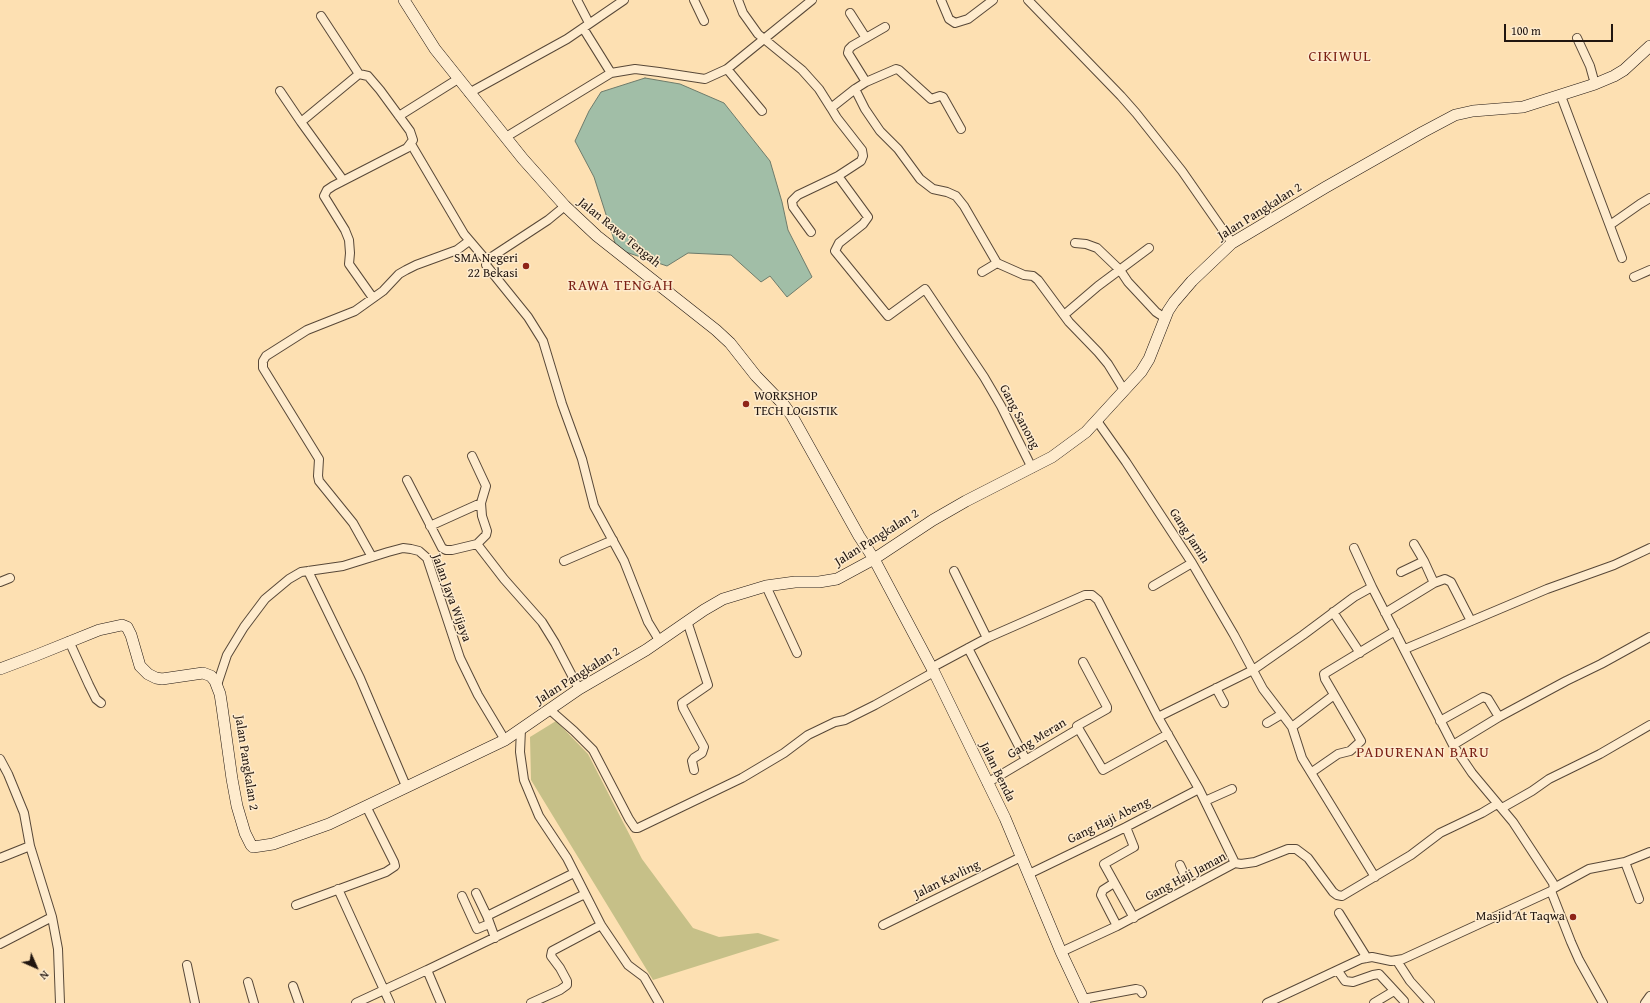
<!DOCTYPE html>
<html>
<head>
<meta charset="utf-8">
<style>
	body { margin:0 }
	#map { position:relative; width:1650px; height:1003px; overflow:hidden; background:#fde0b2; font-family:"Gentium Book Plus",serif }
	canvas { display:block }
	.north { position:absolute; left:16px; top:947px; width:40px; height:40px; -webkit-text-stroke:3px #feebcd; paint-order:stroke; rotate:135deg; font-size:11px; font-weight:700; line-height:16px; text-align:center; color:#211610 }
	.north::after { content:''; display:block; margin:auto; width:14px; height:18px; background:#211610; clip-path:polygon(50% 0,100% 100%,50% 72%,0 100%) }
	.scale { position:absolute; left:1504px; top:24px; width:109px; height:18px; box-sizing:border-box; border:2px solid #211610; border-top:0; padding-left:5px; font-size:12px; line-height:14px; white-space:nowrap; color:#211610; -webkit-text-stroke:3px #feebcd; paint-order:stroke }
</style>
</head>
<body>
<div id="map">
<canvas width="1650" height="1003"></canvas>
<div class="north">N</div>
<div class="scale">100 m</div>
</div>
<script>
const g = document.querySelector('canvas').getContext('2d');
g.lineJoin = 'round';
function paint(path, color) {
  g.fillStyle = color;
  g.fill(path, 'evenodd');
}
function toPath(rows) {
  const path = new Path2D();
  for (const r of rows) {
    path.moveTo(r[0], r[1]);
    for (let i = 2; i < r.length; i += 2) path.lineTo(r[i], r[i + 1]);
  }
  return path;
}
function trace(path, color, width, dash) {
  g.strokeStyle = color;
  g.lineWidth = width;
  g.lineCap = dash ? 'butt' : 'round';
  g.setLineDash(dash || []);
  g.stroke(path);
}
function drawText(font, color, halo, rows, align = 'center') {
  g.font = font + ' "Gentium Book Plus",serif';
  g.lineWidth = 3;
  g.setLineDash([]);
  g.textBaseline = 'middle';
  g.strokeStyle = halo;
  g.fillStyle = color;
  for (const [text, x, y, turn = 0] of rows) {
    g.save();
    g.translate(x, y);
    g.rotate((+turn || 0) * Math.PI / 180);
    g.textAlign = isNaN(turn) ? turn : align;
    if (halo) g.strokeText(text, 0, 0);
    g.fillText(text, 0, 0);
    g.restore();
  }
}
const green = toPath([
	[556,721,588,754,642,859,693,928,719,937,758,933,780,940,653,980,531,780,530,737]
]);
const water = toPath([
	[645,78,680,84,724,103,770,161,782,202,788,230,812,277,787,297,770,276,761,282,731,255,688,253,667,266,617,249,594,177,575,141,589,111,601,92,645,78]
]);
const street = toPath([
	[577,0,589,23],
	[694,0,704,21],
	[738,0,743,13,758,34,802,70,819,89,831,108,855,89,865,109,880,131,898,149,920,179,933,189,947,192,956,196,964,206,997,263,1024,275,1033,276,1038,280,1069,322,1098,352,1108,364,1124,390],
	[941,0,949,19,955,23,968,19,993,0],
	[1028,0,1121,96,1136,113,1182,171,1232,243],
	[850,13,866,38],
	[583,28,611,73],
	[1577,38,1590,66,1595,84],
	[727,69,762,111],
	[359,74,368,76,380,90,410,131,413,140,407,148,333,186,327,190,324,196,345,230,349,240,350,253,349,264,373,298],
	[866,82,896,69,899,70,931,99,940,96,943,97,961,129],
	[855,89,866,82,848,53,849,49,852,46,885,27],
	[280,91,301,122,359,74,321,16],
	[469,93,567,39,624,0],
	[1561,96,1622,258],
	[399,116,458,79],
	[301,122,343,180],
	[506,137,611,73,635,69,659,72,705,79,727,69,812,0],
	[411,144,464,234,487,261],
	[838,176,868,217,863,224,839,243,835,251,888,316,925,289,984,377,1001,406,1032,468],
	[565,206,548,220,490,258,487,261,486,265,528,317,543,341,562,404,582,459,594,506,624,561,648,622,659,640],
	[1610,225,1640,204,1650,198],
	[811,232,793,207,792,201,798,195,838,176,861,161,863,156,862,150,837,118,831,108],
	[1075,243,1086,244,1097,248,1120,270,1128,282,1156,312,1165,318],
	[982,272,997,263],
	[1634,277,1650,270],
	[1064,315,1098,286,1149,248],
	[1097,421,1126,462,1192,563,1234,635,1263,689,1292,727,1302,758,1375,877],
	[472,456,486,486,481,503,482,516,487,531,486,535,477,544],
	[407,480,442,548,446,550,452,550,477,544,504,579,542,622,555,643,579,689],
	[430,526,481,503],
	[1414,544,1424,561],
	[1354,548,1372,587],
	[372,557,353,523,319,481,318,476,319,459,263,368,263,361,266,356,307,330,355,311,383,291,399,274,406,270,416,265,457,250,469,241],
	[564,561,613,540],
	[308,571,360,678,406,786],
	[954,571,987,638],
	[0,582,10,578],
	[1434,583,1445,579,1451,582,1471,621],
	[766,586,797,653],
	[1153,586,1192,563],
	[1333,612,1360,653],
	[1385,613,1434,583,1424,561,1401,572],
	[687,621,708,685,682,703,683,708,704,747,702,753,694,758,692,761,694,770],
	[69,641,89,685,96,699,101,703],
	[968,648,1026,760],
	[1405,649,1547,589,1614,565,1650,548],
	[1083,662,1107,707,1107,709,1077,726,1103,770,1168,734],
	[931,668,987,638,1085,595,1092,595,1098,600,1158,717,1253,670,1303,635,1354,597,1372,587,1453,745,1472,773,1513,822,1553,883,1554,888,1551,891,1571,942,1579,960,1603,1003],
	[217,685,227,655,244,627,265,599,289,579,301,572,343,566,388,552,403,548,411,549,419,551,427,558,460,658,478,695,505,740],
	[1216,688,1224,703],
	[550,710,574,731,593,750,629,819,635,828,638,828,742,778,784,753,808,735,835,722,845,720,875,705,934,672],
	[1158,717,1199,789,1235,863],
	[1440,721,1483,697,1488,699,1499,717],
	[1267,723,1282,714],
	[1292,727,1334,695],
	[521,729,520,752,524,780,539,816,567,858,601,925,628,965,644,977,659,1003],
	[1453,745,1499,717,1566,681,1601,664,1650,637],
	[0,759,8,774,24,813,30,846,52,917,58,949,60,1003],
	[1312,772,1338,754,1350,751,1361,741,1325,679,1324,674,1395,631],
	[987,783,1078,729],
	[1205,801,1232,789],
	[1502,808,1532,791,1549,779,1600,754,1650,725],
	[1126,827,1134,847,1104,864,1134,918],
	[0,858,30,846],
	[1625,862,1639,899],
	[1180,865,1190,887],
	[1029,874,1126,827,1199,789],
	[1114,883,1103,890,1101,895,1117,926],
	[1554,888,1589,869,1625,862,1650,852],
	[338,889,390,1003],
	[476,893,487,916],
	[462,896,477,929,489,924],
	[296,905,386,872,395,866,394,862,366,806],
	[1339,913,1367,958],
	[883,925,1021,857],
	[495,938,487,916,574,873],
	[0,944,52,917],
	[1061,952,1117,926,1235,863,1241,864,1255,862,1288,849,1296,849,1308,858,1333,892,1337,895,1342,896,1411,855,1440,833,1482,813,1497,804],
	[1397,961,1410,981,1430,1003],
	[187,965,195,1003],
	[427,970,585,894],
	[1338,971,1345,981,1353,982,1373,975,1379,974,1404,1001],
	[248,982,254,1003],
	[293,986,299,1003],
	[1083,999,1136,989,1140,990,1142,993],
	[356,1003,427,970,441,1003],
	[531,1003,560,990,567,985,567,981,560,968,551,956,552,951,601,925],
	[1267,1003,1361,959,1372,957,1391,961,1403,959,1551,891],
	[1374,1003,1394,991],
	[1645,1003,1650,996]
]);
const secondary = toPath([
	[404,0,435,49,523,159,565,206,597,236,716,330,730,343,756,376,784,405,792,416,859,536,874,559,934,672,1005,818,1061,952,1085,1003],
	[0,669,37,655,99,630,122,625,127,627,131,635,140,666,148,674,156,678,162,679,203,673,211,676,215,681,220,694,222,707,232,779,237,806,245,833,251,845,253,847,260,846,273,844,329,824,505,740,579,689,646,650,704,610,723,599,766,586,795,582,819,582,837,579,874,559,933,520,966,501,1052,457,1086,432,1141,372,1149,359,1168,311,1174,302,1192,281,1232,243,1326,187,1423,132,1455,115,1473,111,1523,107,1595,84,1614,76,1624,70,1650,46]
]);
const markers = [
	[526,266,4,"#8f2418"],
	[746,404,4,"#8f2418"],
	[1573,917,4,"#8f2418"]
];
const streetNames = [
	["Jalan Pangkalan 2",1260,212,-32],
	["Jalan Rawa Tengah",619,233,39],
	["Gang Sanong",1019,417,62],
	["Gang Jamin",1189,536,57],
	["Jalan Pangkalan 2",877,538,-32],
	["Jalan Jaya Wijaya",451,598,70],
	["Jalan Pangkalan 2",578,676,-32],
	["Gang Meran",1037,739,-31],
	["Jalan Pangkalan 2",246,763,81],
	["Jalan Benda",997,772,64],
	["Gang Haji Abeng",1109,821,-26],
	["Gang Haji Jaman",1186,877,-28],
	["Jalan Kavling",947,880,-26]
];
const poiNames = [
	["SMA Negeri",518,259],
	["22 Bekasi",518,274],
	["WORKSHOP",754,397,"left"],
	["TECH LOGISTIK",754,412,"left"],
	["Masjid At Taqwa",1565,917]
];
const quarterNames = [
	["CIKIWUL",1340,57],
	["RAWA TENGAH",621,286],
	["PADURENAN BARU",1423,753]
];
paint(green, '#c6c088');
paint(water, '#a1bea7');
trace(water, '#6e7b6b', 1);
trace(street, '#584838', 10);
trace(secondary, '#211610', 12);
trace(street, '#feebcd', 8);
trace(secondary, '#feebcd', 11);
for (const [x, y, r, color] of markers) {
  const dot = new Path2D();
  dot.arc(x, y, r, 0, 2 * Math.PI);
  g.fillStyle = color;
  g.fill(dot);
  trace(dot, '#feebcd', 1.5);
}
drawText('13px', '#211610', '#feebcd', streetNames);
drawText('13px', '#211610', '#feebcd', poiNames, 'right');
g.letterSpacing = '1px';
drawText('15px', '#7a1f14', '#feebcd', quarterNames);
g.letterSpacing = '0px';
</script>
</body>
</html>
